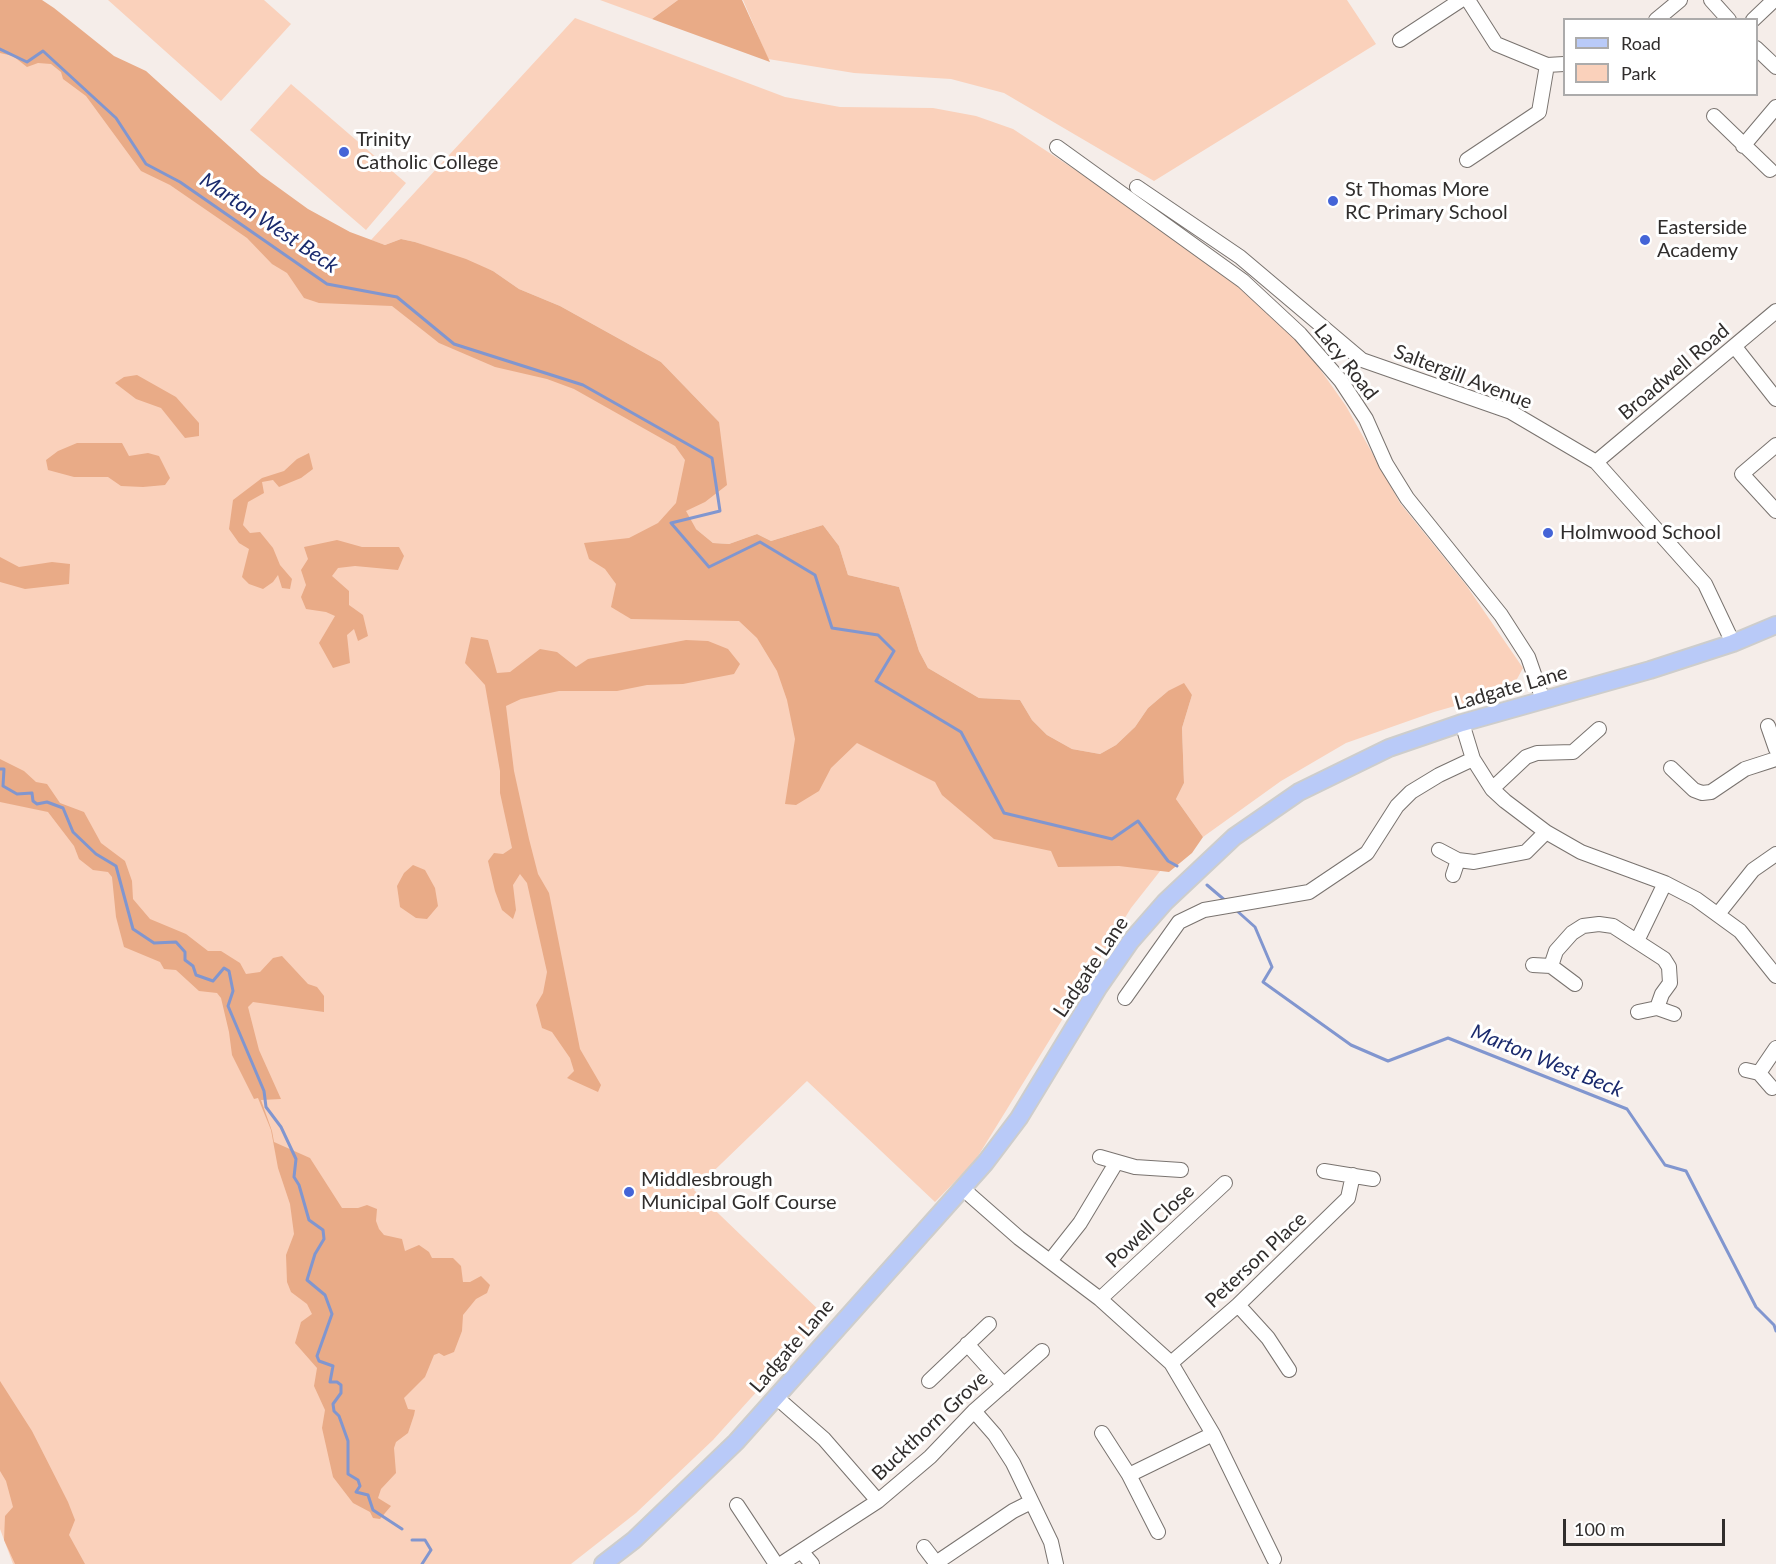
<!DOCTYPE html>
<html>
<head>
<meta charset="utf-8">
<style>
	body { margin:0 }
	#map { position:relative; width:1776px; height:1564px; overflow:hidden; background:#f5ede9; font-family:Lato,sans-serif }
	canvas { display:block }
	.legend { position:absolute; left:1563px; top:18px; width:195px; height:78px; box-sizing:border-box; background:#fff; border:2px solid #acabab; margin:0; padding:8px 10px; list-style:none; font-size:18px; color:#302d2c }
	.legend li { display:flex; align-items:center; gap:12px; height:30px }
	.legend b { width:30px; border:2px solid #acabab }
	.scale { position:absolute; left:1563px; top:1519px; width:162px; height:27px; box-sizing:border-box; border:3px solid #302d2c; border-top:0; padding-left:8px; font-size:18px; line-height:21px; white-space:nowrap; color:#302d2c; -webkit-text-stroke:4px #fff; paint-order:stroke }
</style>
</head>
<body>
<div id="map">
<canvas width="1776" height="1564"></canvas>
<ul class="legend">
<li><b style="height:8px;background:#b9caf8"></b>Road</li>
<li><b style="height:16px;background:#fad1bb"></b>Park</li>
</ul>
<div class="scale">100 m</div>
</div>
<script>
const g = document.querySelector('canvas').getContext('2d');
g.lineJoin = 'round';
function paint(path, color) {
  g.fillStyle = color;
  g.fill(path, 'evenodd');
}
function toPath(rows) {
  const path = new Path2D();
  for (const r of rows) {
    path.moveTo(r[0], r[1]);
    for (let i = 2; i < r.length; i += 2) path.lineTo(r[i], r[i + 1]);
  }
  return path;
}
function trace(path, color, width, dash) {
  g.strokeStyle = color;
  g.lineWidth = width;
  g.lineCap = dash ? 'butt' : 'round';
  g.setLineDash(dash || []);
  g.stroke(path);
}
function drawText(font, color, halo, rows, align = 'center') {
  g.font = font + ' Lato,sans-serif';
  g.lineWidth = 6;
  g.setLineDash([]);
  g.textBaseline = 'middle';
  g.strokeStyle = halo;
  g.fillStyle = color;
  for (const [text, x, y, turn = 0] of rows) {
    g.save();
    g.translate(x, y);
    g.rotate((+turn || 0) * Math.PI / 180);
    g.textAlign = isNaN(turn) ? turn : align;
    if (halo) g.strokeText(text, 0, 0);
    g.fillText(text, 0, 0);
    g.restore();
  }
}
const green = toPath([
	[108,0,264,0,291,24,221,101],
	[600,0,678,0,652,19],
	[743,0,1347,0,1376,44,1154,181,1004,93,951,79,854,73,768,59],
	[575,18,785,97,840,107,933,108,976,116,1013,129,1106,190,1243,289,1305,348,1346,406,1400,503,1466,585,1523,668,1511,690,1434,712,1346,743,1281,781,1203,837,1176,799,1184,783,1182,728,1192,695,1168,691,1148,708,1135,727,1116,745,1100,754,1072,749,1047,735,1032,720,1020,700,979,698,928,668,919,651,899,587,848,575,839,546,823,525,771,541,757,534,729,544,713,543,696,529,671,523,832,627,1168,861,1131,908,975,1161,935,1202,807,1081,694,1190,825,1316,713,1440,636,1513,571,1564,13,1564,0,1529,0,49,43,51,397,297,719,422,661,362,560,306,519,289,493,271,415,242,401,239,385,245,371,240],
	[291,84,406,183,366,230,250,130]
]);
const forest = toPath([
	[0,0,42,0,54,8,114,56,146,71,261,175,308,209,350,232,385,245,401,239,415,242,466,259,493,271,519,289,560,306,661,362,719,422,727,485,705,502,686,511,696,529,713,543,729,544,757,534,771,541,823,525,839,546,848,575,899,587,919,651,928,668,979,698,1020,700,1032,720,1047,735,1072,749,1100,754,1116,745,1135,727,1148,708,1168,691,1184,683,1192,695,1182,728,1184,783,1176,799,1203,837,1192,853,1169,872,1119,866,1058,867,1051,851,994,839,942,795,935,782,857,743,831,768,819,791,796,805,785,804,795,739,787,700,777,671,757,638,739,621,631,619,611,607,616,584,605,569,589,559,584,543,629,538,658,523,676,503,685,460,675,446,574,389,547,379,495,367,439,343,392,306,319,303,304,298,287,273,272,264,247,238,170,185,141,171,86,96,63,79,61,72,51,64,38,63,27,67,13,56,0,53],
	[678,0,742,0,770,62,652,19],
	[137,375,176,397,199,423,199,436,185,438,161,408,136,399,115,383,124,377],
	[77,443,122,443,129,456,148,453,159,456,170,478,165,485,143,487,121,486,108,477,74,477,48,470,46,460,58,451],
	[309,453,313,469,301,478,279,487,273,480,262,482,264,493,248,502,243,525,250,533,260,532,273,548,280,565,292,579,290,589,282,588,278,575,273,582,263,589,249,584,242,577,249,549,239,543,229,529,233,500,262,478,284,471,297,459],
	[337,540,362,547,399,547,404,556,398,570,355,566,338,568,332,576,349,591,349,605,363,615,368,636,358,641,354,629,347,635,350,663,333,668,319,643,335,616,326,612,306,609,301,597,306,585,301,570,308,559,304,547],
	[0,557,19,567,52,562,70,564,69,584,25,589,0,582],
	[471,637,488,640,497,673,510,672,540,649,557,652,576,667,588,659,686,640,708,641,728,649,740,664,734,674,683,684,647,685,617,691,559,691,521,699,506,706,514,771,529,839,538,874,549,893,580,1049,601,1085,598,1092,567,1078,574,1071,570,1058,552,1032,542,1028,536,1005,543,993,547,972,527,883,520,874,513,885,516,910,513,919,502,910,495,891,488,861,494,853,503,854,512,848,500,793,500,771,485,685,465,663],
	[0,759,24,771,36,782,47,784,60,803,84,812,101,843,125,861,132,881,133,899,150,919,186,934,208,951,221,951,240,963,246,974,260,972,273,958,282,956,308,984,317,987,324,996,324,1012,253,1002,248,1007,259,1050,281,1099,261,1100,272,1131,274,1142,310,1158,342,1208,358,1208,367,1205,377,1209,376,1221,379,1229,384,1235,402,1239,405,1251,419,1245,429,1252,432,1258,453,1258,461,1266,463,1282,470,1282,481,1276,490,1285,487,1293,476,1299,463,1315,462,1331,454,1352,444,1356,439,1353,434,1355,425,1377,404,1398,408,1409,415,1410,414,1415,408,1433,396,1442,394,1448,396,1473,381,1489,378,1498,391,1506,380,1519,373,1518,370,1512,353,1503,333,1477,322,1428,325,1410,314,1386,317,1368,295,1343,301,1322,312,1314,307,1304,291,1292,287,1282,286,1255,294,1234,290,1204,278,1168,271,1130,258,1098,254,1099,232,1055,229,1032,221,998,217,993,199,991,176,970,164,969,160,962,124,947,116,917,112,877,108,872,93,870,79,859,74,846,48,812,0,802],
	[413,865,425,870,435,888,438,906,427,919,416,918,400,907,397,886,404,873],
	[0,1381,32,1431,68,1502,75,1520,69,1535,85,1564,15,1564,4,1540,5,1516,13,1507,6,1481,0,1471]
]);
const stream = toPath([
	[0,49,27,62,43,51,116,118,146,164,180,182,327,284,397,297,454,344,583,385,712,458,720,511,671,523,709,567,760,542,815,575,832,628,878,635,894,651,876,681,961,732,1004,813,1112,839,1138,821,1168,861,1177,866],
	[0,769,4,769,3,786,17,794,32,793,33,801,37,804,47,802,63,808,73,832,96,854,116,866,133,929,154,943,176,942,185,952,185,960,193,966,196,975,213,981,224,968,229,971,233,991,228,1006,264,1091,266,1107,281,1127,296,1159,294,1177,299,1185,309,1220,323,1230,324,1239,315,1254,307,1280,325,1295,332,1314,317,1356,319,1361,333,1366,330,1382,337,1382,341,1385,341,1393,333,1404,334,1411,339,1416,348,1441,348,1474,358,1480,360,1486,356,1492,368,1495,373,1510,402,1529],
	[1207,885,1227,902],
	[1236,910,1255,927,1272,967,1263,982,1351,1045,1388,1061,1448,1038,1627,1109,1665,1165,1686,1171,1756,1307,1774,1325,1776,1331],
	[412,1540,425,1540,431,1550,422,1564]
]);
const minor = toPath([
	[1468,0,1496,44,1547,65,1564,64],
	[1711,0,1729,20],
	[1656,20,1680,0],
	[1753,20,1774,0],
	[1400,40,1461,0],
	[1756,48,1776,67],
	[1714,116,1770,170],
	[1743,146,1776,107],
	[1057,147,1243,281,1300,334,1341,381,1366,419,1386,464,1407,498,1501,615,1528,657,1543,700],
	[1467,160,1539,112,1547,65],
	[1137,187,1240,257,1362,360,1511,412,1596,462,1705,584,1733,643],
	[1735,347,1776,399],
	[1776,445,1742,474,1776,511],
	[1596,462,1776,311],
	[1462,723,1473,759,1492,789,1505,801,1546,832,1581,852,1665,883,1696,899,1740,931,1776,976],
	[1768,726,1776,749],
	[1671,768,1694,790,1702,793,1711,792,1745,769,1776,759],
	[1492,789,1526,757,1537,753,1573,752,1599,729],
	[1439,850,1458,860,1474,862,1526,852,1546,832],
	[1453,875,1458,860],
	[1718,914,1753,870,1776,854],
	[1637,941,1665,883],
	[1533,965,1551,966,1575,984],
	[1551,966,1556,951,1572,933,1583,926,1599,924,1613,926,1664,959,1669,967,1670,983,1662,994,1657,1008],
	[1125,998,1179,922,1204,910,1309,892,1367,853,1397,806,1411,792,1439,775,1473,759],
	[1638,1012,1657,1008,1674,1014],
	[1746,1070,1759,1073,1772,1088],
	[1759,1073,1776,1048],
	[1100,1157,1135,1167,1181,1170],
	[1324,1171,1373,1179],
	[962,1188,1019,1238,1100,1299,1171,1363,1213,1434,1274,1559],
	[1050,1261,1080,1223,1116,1163],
	[1100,1299,1225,1183],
	[1238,1305,1268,1338,1289,1370],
	[967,1344,1004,1385],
	[1171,1363,1238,1305,1348,1198,1353,1175],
	[929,1381,989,1324],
	[776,1397,824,1439,878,1501],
	[974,1411,995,1435,1013,1463,1051,1542,1056,1564],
	[1102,1433,1129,1475,1158,1532],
	[1129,1475,1213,1434],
	[737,1505,776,1564],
	[924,1547,937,1564],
	[801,1551,812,1564],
	[936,1563,1013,1511,1031,1502],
	[781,1564,878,1501,930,1457,974,1411,1042,1351]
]);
const major = toPath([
	[603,1564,634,1540,736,1442,985,1163,1019,1118,1098,988,1130,942,1165,902,1234,837,1299,792,1389,748,1462,723,1650,670,1733,643,1776,625]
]);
const markers = [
	[344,152,6,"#4464d7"],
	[1333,201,6,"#4464d7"],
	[1645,240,6,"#4464d7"],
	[1548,533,6,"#4464d7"],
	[629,1192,6,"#4464d7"]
];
const poiNames = [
	["Trinity",356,140],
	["Catholic College",356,163],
	["St Thomas More",1345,190],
	["RC Primary School",1345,213],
	["Easterside",1657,228],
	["Academy",1657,251],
	["Holmwood School",1560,533],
	["Middlesbrough",641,1180],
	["Municipal Golf Course",641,1203]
];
const streetNames = [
	["Lacy Road",1346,362,52],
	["Broadwell Road",1674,372,-40],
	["Saltergill Avenue",1463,377,21],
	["Ladgate Lane",1511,688,-16],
	["Ladgate Lane",1091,967,-56],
	["Powell Close",1150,1226,-43],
	["Peterson Place",1256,1260,-43],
	["Ladgate Lane",792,1346,-49],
	["Buckthorn Grove",930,1426,-43]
];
const waterNames = [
	["Marton West Beck",269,223,34],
	["Marton West Beck",1547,1061,22]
];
paint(green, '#fad1bb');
paint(forest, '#e9ab87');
trace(stream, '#8196cf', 3);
trace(minor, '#79736f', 16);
trace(major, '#cdcdcc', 20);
trace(minor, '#fff', 14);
trace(major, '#b9caf8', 16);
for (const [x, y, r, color] of markers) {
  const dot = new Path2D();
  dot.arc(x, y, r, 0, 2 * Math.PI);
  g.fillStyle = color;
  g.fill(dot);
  trace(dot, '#fff', 2);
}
drawText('20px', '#302d2c', '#fff', poiNames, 'left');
drawText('20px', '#302d2c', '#fff', streetNames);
drawText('italic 21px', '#1a2a6d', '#fff', waterNames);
</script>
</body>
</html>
